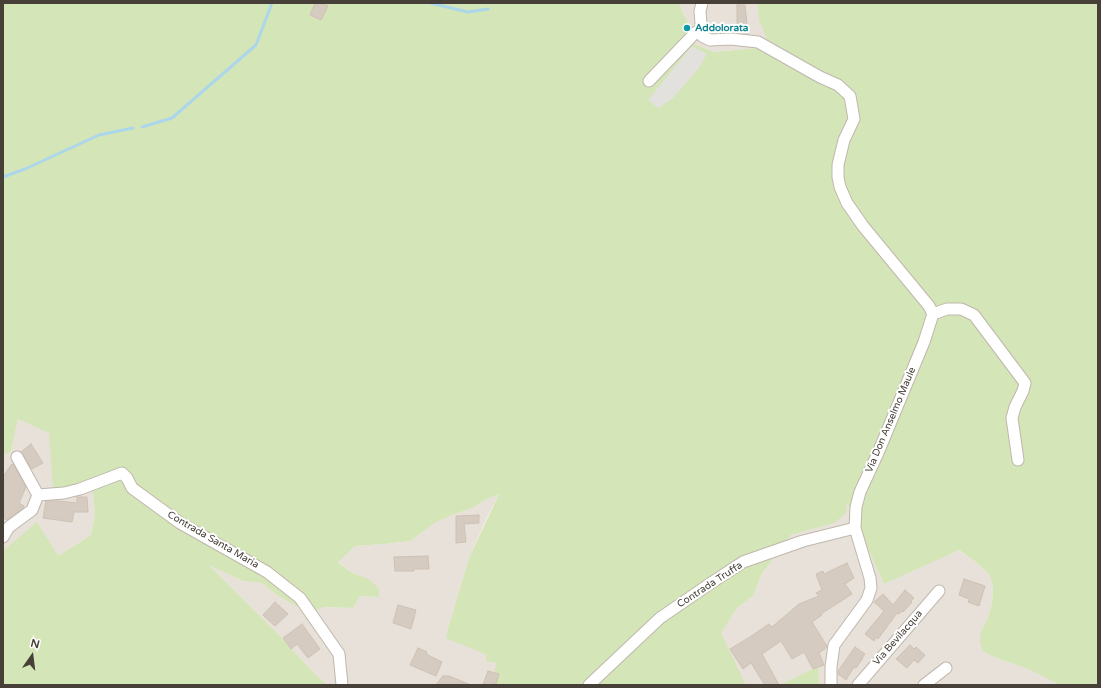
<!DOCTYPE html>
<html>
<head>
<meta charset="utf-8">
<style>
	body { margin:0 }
	#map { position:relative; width:1101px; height:688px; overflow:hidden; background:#f4f0ea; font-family:"Varela Round",sans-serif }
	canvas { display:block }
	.frame { position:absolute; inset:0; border:4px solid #474039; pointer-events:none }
	.north { position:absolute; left:12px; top:636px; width:40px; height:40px; -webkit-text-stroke:3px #fff; paint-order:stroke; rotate:14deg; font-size:11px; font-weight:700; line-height:16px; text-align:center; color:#474039 }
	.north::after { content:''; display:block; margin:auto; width:14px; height:18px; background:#474039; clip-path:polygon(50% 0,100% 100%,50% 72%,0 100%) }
</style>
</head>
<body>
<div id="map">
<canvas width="1101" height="688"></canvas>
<div class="frame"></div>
<div class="north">N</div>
</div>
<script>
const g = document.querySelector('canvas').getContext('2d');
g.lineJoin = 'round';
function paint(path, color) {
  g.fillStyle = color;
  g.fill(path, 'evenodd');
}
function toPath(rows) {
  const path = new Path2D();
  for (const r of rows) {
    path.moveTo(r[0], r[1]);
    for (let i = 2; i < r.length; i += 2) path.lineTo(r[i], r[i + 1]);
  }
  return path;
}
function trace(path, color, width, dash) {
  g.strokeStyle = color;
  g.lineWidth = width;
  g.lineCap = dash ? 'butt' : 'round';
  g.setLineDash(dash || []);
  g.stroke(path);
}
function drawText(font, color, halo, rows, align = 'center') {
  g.font = font + ' "Varela Round",sans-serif';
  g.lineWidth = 4;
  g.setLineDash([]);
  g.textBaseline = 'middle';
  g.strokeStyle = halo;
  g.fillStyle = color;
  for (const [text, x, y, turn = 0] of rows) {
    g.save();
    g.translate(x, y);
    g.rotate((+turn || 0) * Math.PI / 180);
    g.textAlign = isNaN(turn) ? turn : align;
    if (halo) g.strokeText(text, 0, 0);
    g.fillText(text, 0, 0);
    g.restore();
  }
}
const residential = toPath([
	[680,3,757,3,759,20,779,46,714,52,690,42,691,28,681,9],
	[18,419,50,433,53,491,92,483,95,514,91,535,58,556,3,551,3,456,11,451],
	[499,494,486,519,469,558,449,625,498,663,490,685,328,685,314,673,278,634,208,564,243,581,262,583,277,595,308,613,325,607,353,608,360,596,378,597,359,575,349,571,338,561,355,546,384,544,410,541,436,522,457,513,473,508,485,500],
	[847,503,884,584,958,550,977,563,989,574,993,586,992,603,988,618,981,631,994,657,1028,669,1060,685,820,685,818,667,780,685,746,685,720,633,737,608,753,596,761,575,791,535,833,523]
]);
const green = toPath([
	[3,3,680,3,681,9,691,28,690,42,714,52,778,46,767,39,759,20,757,3,1098,3,1098,685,1060,685,1028,669,994,657,983,651,980,642,981,631,988,618,992,603,993,586,989,574,977,563,959,550,884,584,847,503,846,513,834,523,791,535,761,575,753,596,737,608,721,633,746,685,490,685,497,663,486,661,487,655,446,638,449,625,469,558,499,494,485,500,473,508,457,513,436,522,410,541,384,544,355,546,338,562,349,571,370,580,379,589,379,597,360,596,353,608,325,607,308,613,277,595,262,583,243,581,209,565,278,634,314,673,328,685,3,685,3,551,37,522,58,556,91,535,95,514,92,483,53,491,49,433,18,419,11,451,3,456],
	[818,667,820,685,780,685,813,669]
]);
const parking = toPath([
	[692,46,707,54,698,69,672,99,658,108,648,100]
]);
const stream = toPath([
	[430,3,468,12,488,9],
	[142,127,172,118,256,45,272,3],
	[3,177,25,169,99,135,133,128]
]);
const building = toPath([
	[315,3,321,3,328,6,321,20,310,15,315,3],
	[737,5,745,5,748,34,732,32,711,33,709,32,709,26,737,27,737,5],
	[31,444,43,463,32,469,21,452,31,444],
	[13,464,26,487,19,503,24,506,23,508,7,520,3,518,3,477,11,465,13,464],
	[77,497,87,497,88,512,74,512,72,522,43,518,46,501,58,501,77,503,77,497],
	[479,515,479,523,464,524,466,542,456,543,456,516,479,515],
	[428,556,429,569,414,569,414,571,395,571,394,557,428,556],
	[847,563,854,578,845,584,852,594,821,614,822,615,812,622,827,646,826,648,819,653,824,665,813,669,804,652,792,659,781,641,762,654,779,685,765,685,751,663,743,669,730,649,750,637,769,624,772,627,799,604,819,596,816,593,822,590,816,574,823,571,824,574,847,563],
	[964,579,985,586,979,606,968,602,969,599,959,595,964,579],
	[905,590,914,598,911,601,912,602,903,612,902,611,899,614,897,613,878,639,876,637,874,641,865,634,884,611,874,602,883,594,893,605,905,590],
	[275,602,288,614,275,626,263,615,275,602],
	[398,605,416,610,411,629,393,623,398,605],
	[302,624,320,649,308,658,297,644,291,649,283,638,302,624],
	[910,645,914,649,916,647,925,655,918,663,914,660,907,668,896,659,910,645],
	[855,647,865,654,862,658,863,658,856,668,854,667,846,680,838,674,838,671,855,647],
	[418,648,427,652,426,654,442,662,436,676,410,665,418,648],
	[488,671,499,674,496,684,493,683,492,685,483,685,488,671],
	[443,676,449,676,471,685,436,685,443,676]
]);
const street = toPath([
	[702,3,700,11,702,36,710,40,731,39,758,42,820,77,838,85,850,96,854,119,844,140,838,165,838,177,840,187,847,203,863,226,929,306,933,314],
	[649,81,696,32],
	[933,314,947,309,961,309,974,315,1025,383,1023,391,1015,407,1012,418,1018,460],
	[17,457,38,495],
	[38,495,64,493,80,489,122,473,127,478,132,488,180,523,267,572,300,598,339,654,342,685],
	[3,537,9,527,32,510,38,495],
	[589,685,660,618,711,583,743,562,803,541,855,528],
	[831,685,831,667,834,645,867,600,871,588,870,578,855,528,856,507,860,492,878,453,924,342,933,314],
	[858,685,939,591],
	[924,685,946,668]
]);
const markers = [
	[687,28,4,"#0f9aa8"]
];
const cultureNames = [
	["Addolorata",695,28]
];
const streetNames = [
	["Via Don Anselmo Maule",891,420,-67],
	["Contrada Santa Maria",213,540,30],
	["Contrada Truffa",710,585,-33],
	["Via Bevilacqua",898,638,-49]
];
paint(residential, '#e7e1d9');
paint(green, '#d4e5b7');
paint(parking, '#e3e1de');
trace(stream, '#acd7eb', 3);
paint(building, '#d5cbc0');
trace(building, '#cfc2b4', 1);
trace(street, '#bfb7ad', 13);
trace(street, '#fff', 11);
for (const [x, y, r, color] of markers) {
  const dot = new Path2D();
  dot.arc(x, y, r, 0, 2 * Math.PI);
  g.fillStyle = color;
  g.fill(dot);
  trace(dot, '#fff', 1.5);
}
drawText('bold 10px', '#0d838f', '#fff', cultureNames, 'left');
drawText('10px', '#474039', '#fff', streetNames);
</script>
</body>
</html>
